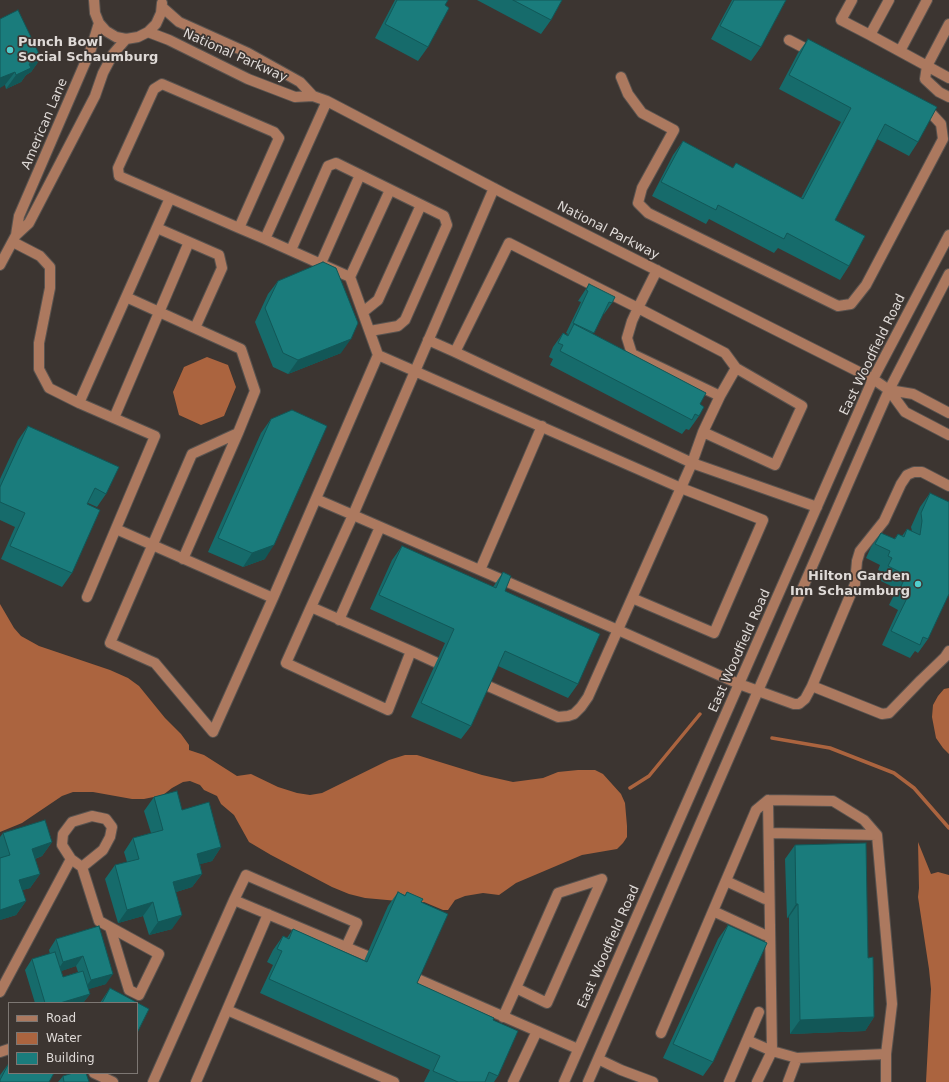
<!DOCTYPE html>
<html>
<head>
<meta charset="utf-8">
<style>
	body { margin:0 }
	#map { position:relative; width:949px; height:1082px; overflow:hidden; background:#3c3531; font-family:"DejaVu Sans",sans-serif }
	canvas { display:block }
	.legend { position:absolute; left:8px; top:1002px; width:130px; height:72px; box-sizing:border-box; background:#3c3531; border:1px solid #7d7773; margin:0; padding:5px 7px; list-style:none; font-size:12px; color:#dfdad7 }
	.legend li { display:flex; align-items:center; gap:8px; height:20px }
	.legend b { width:20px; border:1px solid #7d7773 }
</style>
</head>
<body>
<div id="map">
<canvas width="949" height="1082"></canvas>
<ul class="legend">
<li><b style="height:5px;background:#ac795f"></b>Road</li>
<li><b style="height:11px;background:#ab643f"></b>Water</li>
<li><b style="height:11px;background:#1a7c7c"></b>Building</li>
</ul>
</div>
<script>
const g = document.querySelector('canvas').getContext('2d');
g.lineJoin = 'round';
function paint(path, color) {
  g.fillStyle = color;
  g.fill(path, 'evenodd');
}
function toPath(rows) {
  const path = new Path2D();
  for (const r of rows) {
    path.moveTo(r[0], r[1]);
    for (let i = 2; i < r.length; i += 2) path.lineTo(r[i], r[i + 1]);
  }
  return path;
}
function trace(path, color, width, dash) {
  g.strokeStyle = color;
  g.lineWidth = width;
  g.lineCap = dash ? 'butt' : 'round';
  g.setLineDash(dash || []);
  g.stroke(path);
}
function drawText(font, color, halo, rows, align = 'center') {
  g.font = font + ' "DejaVu Sans",sans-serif';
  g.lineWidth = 3.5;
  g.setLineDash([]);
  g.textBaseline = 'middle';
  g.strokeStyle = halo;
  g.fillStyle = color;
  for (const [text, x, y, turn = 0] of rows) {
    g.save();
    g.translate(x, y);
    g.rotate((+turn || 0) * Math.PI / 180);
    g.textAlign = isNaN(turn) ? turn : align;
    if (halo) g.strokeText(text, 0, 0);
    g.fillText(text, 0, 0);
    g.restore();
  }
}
const water = toPath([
	[207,357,228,365,236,387,224,416,201,425,179,415,173,392,184,367],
	[0,604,14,628,21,636,39,646,110,670,128,678,139,686,165,718,181,734,189,745,189,750,204,755,237,776,251,774,278,787,297,793,310,795,322,793,389,760,405,755,417,755,482,775,513,782,543,778,558,772,578,770,595,770,603,774,621,794,625,803,627,826,627,837,623,843,617,849,582,855,516,883,499,895,483,893,465,896,455,900,448,910,443,910,424,902,420,903,365,898,349,894,332,887,271,855,249,842,234,815,221,804,217,796,204,790,200,785,190,781,183,782,172,788,163,795,144,799,132,799,93,792,73,792,62,796,22,823,0,832],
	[949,688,949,754,943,748,936,738,932,717,933,705,938,696,944,689],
	[918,842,931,874,938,872,949,875,949,1082,926,1082,931,989,929,969,918,897,919,888]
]);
const stream = toPath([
	[772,738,830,748,894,773,914,788,949,828],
	[630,788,649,776,700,714]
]);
const minor = toPath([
	[94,0,95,13,99,23,106,31,116,37,126,39,138,37,148,32,156,24,161,13,162,3],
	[852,0,841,20,870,35],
	[889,0,870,35,927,66,925,79,939,92,949,97],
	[162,7,179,22,248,53,300,82,313,96],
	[949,24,927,66,949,78],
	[148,32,169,40,248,79,295,97,313,96,327,101,507,195,873,379,889,390,905,412,949,435],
	[789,40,814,53],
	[900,51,927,0],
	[621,77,628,94,642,113,674,130,642,188,638,203,648,213,838,306,851,304,866,285,943,139,941,124,929,111,923,108],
	[327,101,265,239,350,277,378,355,681,488,763,520,714,633,632,598],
	[494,188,353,515,618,630,739,684,794,704,799,704,805,699,812,686,882,714,889,713,921,680,945,657,949,651],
	[157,228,219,255,222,268,195,328],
	[239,228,279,138,274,132,162,84,154,89,118,168,119,176,239,228,265,239],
	[16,235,29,223,95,96,103,73,113,54,126,39],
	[13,242,40,256,50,267,50,288,39,343,39,369,49,388,79,403,170,198],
	[291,250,328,166,336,163,444,216,447,225,405,320,398,326,370,331],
	[321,263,360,175],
	[0,265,16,235,19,216,91,49,99,23],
	[657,270,638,308,725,353,736,368,802,406,775,465,703,432,692,463,817,507],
	[350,277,390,190],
	[126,297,241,349,255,391,238,433,192,454,110,643,155,663,213,732,273,598],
	[363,312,378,300,421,205],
	[428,340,455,352,509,243,638,308,632,321,627,338,632,354,720,396,703,432],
	[455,352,692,463,588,697,581,707,574,714,568,716,558,717,488,686],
	[889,390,913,394,949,413],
	[720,396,736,368],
	[79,403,155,436,87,597],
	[114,418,189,242],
	[116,529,273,598,378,355],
	[183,559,238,433],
	[480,570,542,426],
	[311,607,411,651,388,710,286,663,311,607,353,515,316,499],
	[339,620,380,527],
	[411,651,435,662],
	[812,686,855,584,857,561,860,551,884,521,901,484,907,475,914,472,922,472,949,486],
	[768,800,833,801,864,820,877,835,892,1004,886,1054,886,1082],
	[769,833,877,835],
	[71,859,62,845,63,834,72,822,92,816,106,819,112,827,110,837,103,850,82,867],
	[726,881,765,899],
	[713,911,765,935],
	[346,947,379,961],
	[406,974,578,1049],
	[0,992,71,859,82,867,99,921,159,954,139,995,129,990,110,927],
	[227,1010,394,1082],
	[503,1017,516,988,558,893,602,879,547,1003,516,988],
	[661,1033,756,810,768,800,772,1051,757,1082],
	[747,1040,772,1051,797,1058,788,1082],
	[0,1052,9,1049],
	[797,1058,886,1054],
	[598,1059,621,1070,653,1082],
	[94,1073,113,1082],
	[153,1082,234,900,246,875,357,923,346,947,234,900],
	[196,1082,268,914],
	[513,1082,537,1031],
	[564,1082,873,379,949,235],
	[588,1082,877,417,889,390,949,274],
	[729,1082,759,1012]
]);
const wall = toPath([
	[395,0,448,0,445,5,428,47,418,61,375,38],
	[477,0,562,0,551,20,541,34],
	[732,0,786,0,761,47,751,61,711,39],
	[0,19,41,58,31,72,26,75,21,82,6,89,5,85],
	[808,39,918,142,909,156,877,139,835,220,849,266,840,280,778,248,774,253,709,219,706,224,652,196,673,155,683,141,733,168,736,163,801,198,841,122,779,89,798,53],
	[278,281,341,353,288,374,273,367,255,322,268,294],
	[589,284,612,303,604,314,603,313,592,334,700,404,699,416,689,430,686,429,682,434,550,365,553,359,549,357,553,347,563,333,567,335,568,334,566,333,581,302,578,301,582,295],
	[271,419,265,559,243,567,208,552,261,433],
	[28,426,106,494,97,507,88,503,72,573,62,587,1,559,15,527,0,520,0,479,18,440],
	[930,493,928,639,918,653,915,651,910,658,882,645,898,610,889,605,897,589,879,580,883,572,878,570,880,565,866,558,871,547,881,533,894,539,898,534,902,536,907,529,912,531,911,527,920,507],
	[402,546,493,587,503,572,505,591,578,684,568,698,498,666,471,726,461,739,411,717,445,643,370,609,392,560],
	[154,797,182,810,221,847,212,861,200,864,202,874,192,887,176,892,172,929,149,935,143,916,118,923,105,879,115,865,127,862,124,852,133,838,151,833,144,811],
	[3,833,52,842,42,856,35,859,40,874,30,888,22,890,26,901,16,915,0,920,0,837],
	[795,845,868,958,874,1017,865,1031,790,1034,789,917,787,918,785,859],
	[398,892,405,895,407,892,421,902,417,983,493,1020,498,1076,494,1082,424,1082,430,1070,260,993,273,965,267,962,273,950,283,936,287,938,293,929,364,961,388,906],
	[728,925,713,1062,703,1076,663,1058,718,939],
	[99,926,106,984,88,989,90,994,83,1003,35,1003,25,970,32,959,50,954,49,950,56,939],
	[76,966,78,972,63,977,61,971],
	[110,988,137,1003,100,1003],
	[9,1063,9,1073,0,1082,0,1075],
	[63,1076,89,1082,58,1082]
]);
const shadedWall = toPath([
	[41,58,31,72,26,75,21,82,6,89,16,75,29,64],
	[15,72,5,85,0,88,0,78],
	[351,339,341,353,288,374,298,360],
	[274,545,265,559,243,567,252,553],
	[52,842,42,856,22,863,32,849],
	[221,847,212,861,187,868,197,854],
	[40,874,30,888,9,894,19,880],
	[202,874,192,887,163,896,173,882],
	[26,901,16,915,0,920,0,910],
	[153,902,143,916,118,923,127,910],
	[796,904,798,904,789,917,787,918],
	[182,915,172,929,149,935,158,922],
	[83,956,76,966,56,973,63,962],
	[113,974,106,984,83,991,91,980],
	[90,994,83,1003,60,1003],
	[874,1017,865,1031,790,1034,800,1020]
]);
const building = toPath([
	[397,0,448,0,445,5,449,8,428,47,385,24,397,0],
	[513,0,562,0,551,20,513,0],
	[734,0,786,0,761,47,720,26,734,0],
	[18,10,41,58,29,64,31,68,16,75,15,72,0,78,0,19,18,10],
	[808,39,937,107,918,142,885,124,835,220,865,236,849,266,787,233,784,239,718,205,716,210,661,182,683,141,733,168,736,163,803,199,851,108,789,75,808,39],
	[323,262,336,268,358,323,351,339,298,360,283,353,265,308,278,281,323,262],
	[589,284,615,297,612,303,609,302,594,333,573,323,588,291,586,290,589,284],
	[574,324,706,393,700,404,704,407,699,416,695,414,692,420,560,351,563,345,558,343,563,333,568,336,574,324],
	[292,410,327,426,274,545,252,553,218,538,271,419,292,410],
	[28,426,119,467,106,494,95,488,87,504,100,510,72,573,10,546,25,513,0,502,0,487,28,426],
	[930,493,949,502,949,594,928,639,923,637,920,645,891,631,908,596,899,591,906,575,888,566,892,558,888,556,890,551,875,544,881,533,895,539,898,534,904,537,907,529,920,535,922,521,921,513,930,493],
	[402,546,496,588,503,572,511,576,505,591,600,634,578,684,505,651,471,726,421,703,454,629,379,595,402,546],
	[177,791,182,810,209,802,221,847,197,854,202,874,173,882,182,915,158,922,153,902,127,910,115,865,139,859,133,838,163,830,154,797,177,791],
	[45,820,52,842,32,849,40,874,19,880,26,901,0,910,0,858,10,855,3,833,45,820],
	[866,843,868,958,873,957,874,1017,800,1020,798,904,796,904,795,845,866,843],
	[398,892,405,896,407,892,423,899,421,902,448,914,417,983,494,1018,493,1020,518,1031,498,1076,489,1072,485,1082,458,1082,433,1071,440,1056,269,979,282,951,277,949,283,936,289,939,293,929,367,962,398,892],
	[728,925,767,943,713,1062,673,1044,728,925],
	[99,926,113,974,91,980,83,956,63,962,56,939,99,926],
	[55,952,63,977,83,971,90,994,60,1003,45,1003,32,959,55,952],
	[110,988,149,1009,137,1033,137,1003,102,1003,110,988],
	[9,1063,9,1073,54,1073,49,1082,0,1082,0,1080,9,1063],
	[73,1073,86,1073,89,1082,64,1082,63,1076,73,1073]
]);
const markers = [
	[10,50,4,"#52cdcd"],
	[918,584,4,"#52cdcd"]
];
const poiNames = [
	["Punch Bowl",18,43],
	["Social Schaumburg",18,58],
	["Hilton Garden",910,577,"right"],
	["Inn Schaumburg",910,592,"right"]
];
const streetNames = [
	["National Parkway",235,56,24],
	["American Lane",45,124,-67],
	["National Parkway",608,231,27],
	["East Woodfield Road",873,355,-64],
	["East Woodfield Road",740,651,-66],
	["East Woodfield Road",609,947,-66]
];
paint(water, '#ab643f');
trace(stream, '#ab643f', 3.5);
trace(minor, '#59534f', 12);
trace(minor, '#ac795f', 10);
paint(wall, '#166b6b');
paint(shadedWall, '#125757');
paint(building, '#1a7c7c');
trace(building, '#125757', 1);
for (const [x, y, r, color] of markers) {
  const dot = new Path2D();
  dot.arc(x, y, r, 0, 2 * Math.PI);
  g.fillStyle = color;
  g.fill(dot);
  trace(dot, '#3c3531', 1.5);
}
drawText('bold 13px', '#dfdad7', '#3c3531', poiNames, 'left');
drawText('13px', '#dfdad7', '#3c3531', streetNames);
</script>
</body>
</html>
